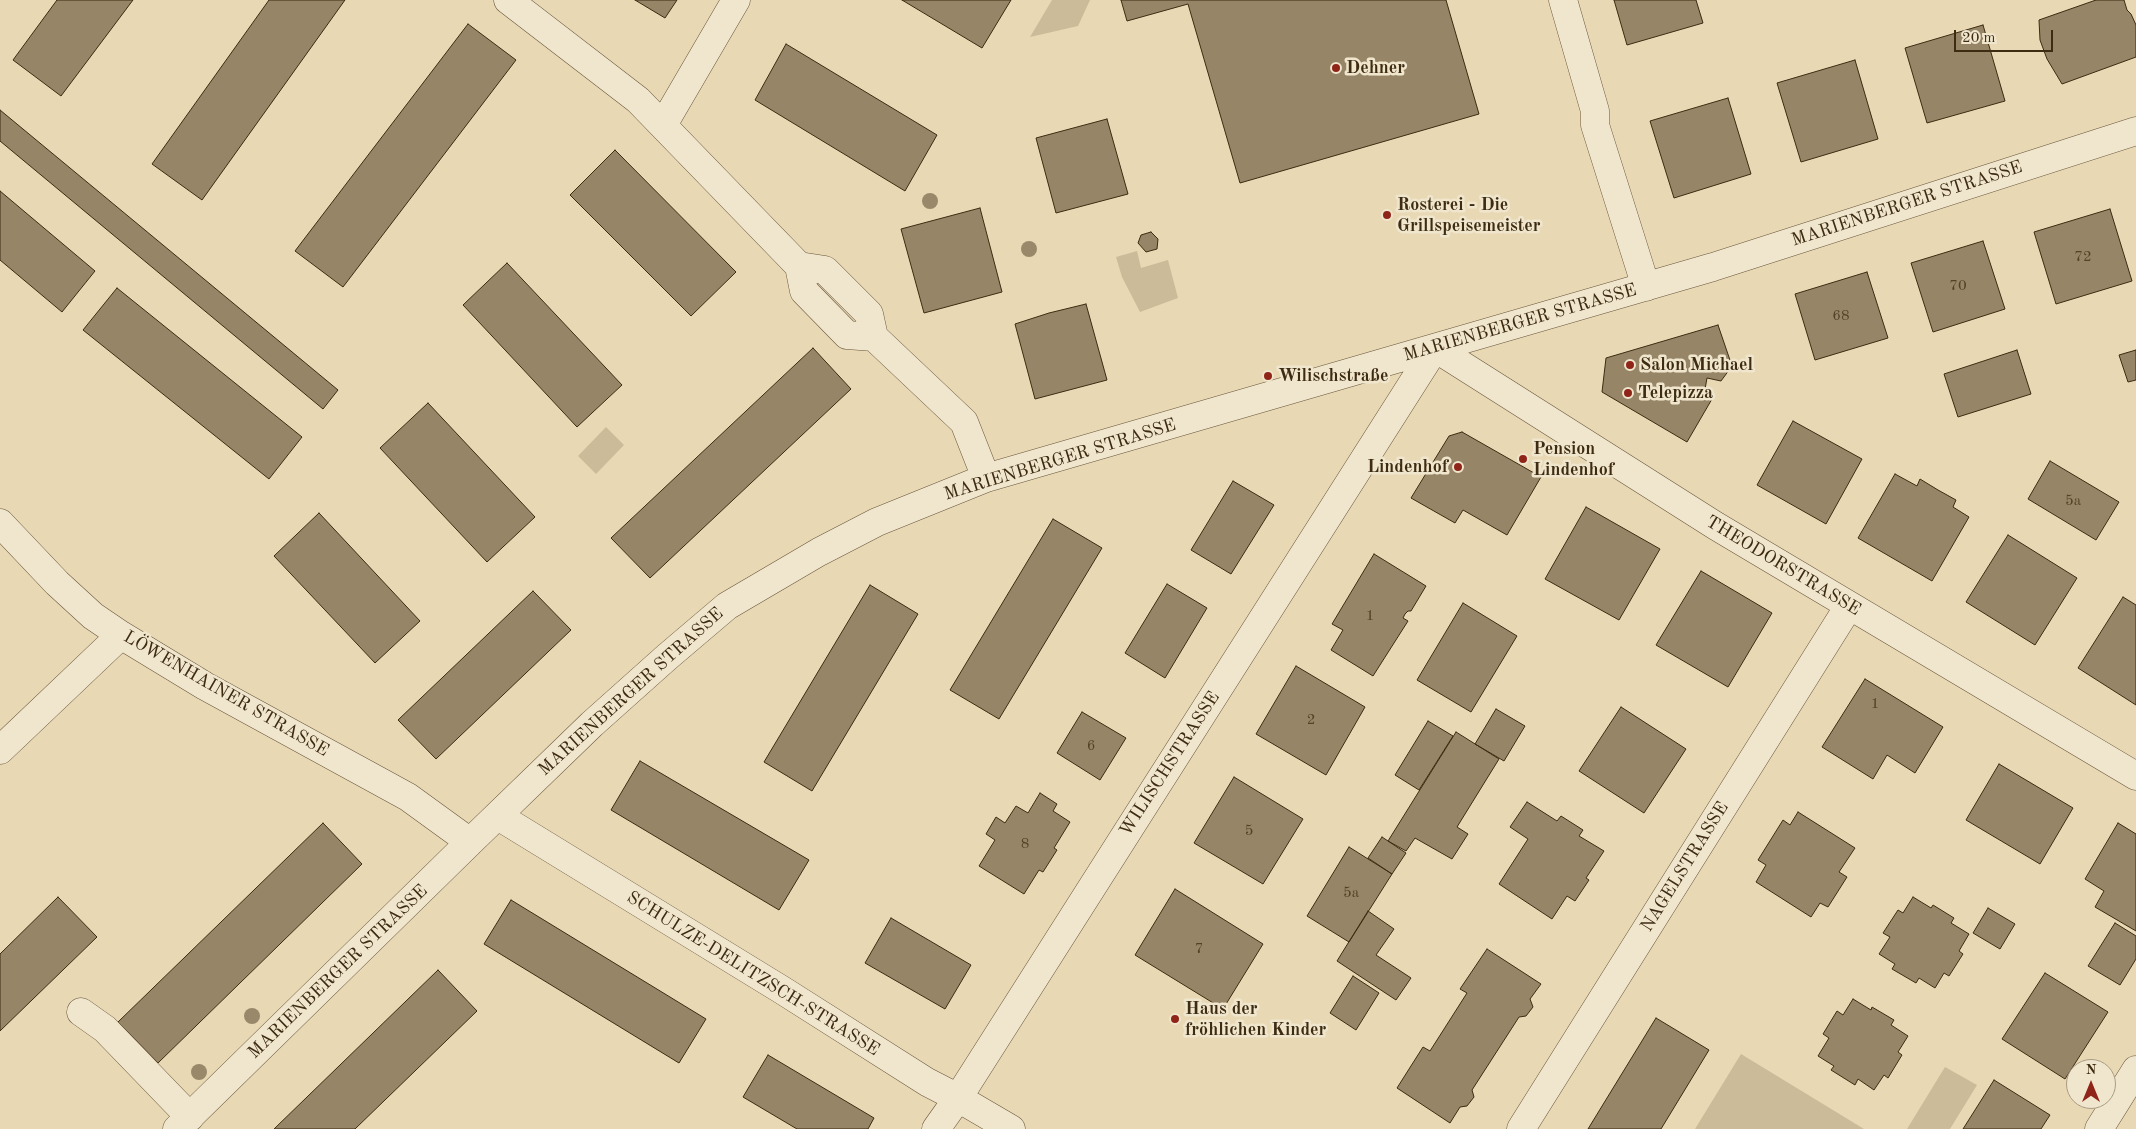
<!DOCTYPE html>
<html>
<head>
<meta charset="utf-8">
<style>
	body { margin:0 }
	#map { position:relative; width:2136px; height:1129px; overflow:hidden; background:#e8d8b4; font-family:"Old Standard TT",serif }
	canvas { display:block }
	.north { position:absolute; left:2066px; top:1059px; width:50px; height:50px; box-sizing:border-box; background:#f0e6ce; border:1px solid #a89b83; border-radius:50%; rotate:0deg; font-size:14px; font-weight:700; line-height:20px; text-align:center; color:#3d2b12 }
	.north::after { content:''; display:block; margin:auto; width:18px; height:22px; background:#8f2418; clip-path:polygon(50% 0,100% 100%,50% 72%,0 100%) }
	.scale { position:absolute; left:1954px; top:30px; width:99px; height:22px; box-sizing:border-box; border:2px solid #3d2b12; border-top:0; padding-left:6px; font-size:15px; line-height:18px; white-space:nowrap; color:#3d2b12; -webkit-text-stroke:4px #f0e6ce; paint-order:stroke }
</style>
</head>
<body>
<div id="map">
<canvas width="2136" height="1129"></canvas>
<div class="north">N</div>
<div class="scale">20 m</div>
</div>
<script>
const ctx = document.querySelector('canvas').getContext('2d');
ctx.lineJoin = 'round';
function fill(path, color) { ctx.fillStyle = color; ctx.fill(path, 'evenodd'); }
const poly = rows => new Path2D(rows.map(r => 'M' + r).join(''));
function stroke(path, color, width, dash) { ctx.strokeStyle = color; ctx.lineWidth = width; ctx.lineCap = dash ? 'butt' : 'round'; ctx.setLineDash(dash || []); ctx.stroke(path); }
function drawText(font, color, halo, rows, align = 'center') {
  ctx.font = font + ' "Old Standard TT",serif'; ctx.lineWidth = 5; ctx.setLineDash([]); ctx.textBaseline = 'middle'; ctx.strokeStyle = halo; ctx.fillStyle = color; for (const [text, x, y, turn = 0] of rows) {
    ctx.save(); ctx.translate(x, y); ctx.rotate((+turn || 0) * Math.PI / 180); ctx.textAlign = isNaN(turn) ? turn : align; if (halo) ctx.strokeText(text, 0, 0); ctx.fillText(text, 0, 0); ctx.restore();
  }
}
fill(poly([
	[1052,0,1090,0,1078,26,1030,37],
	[1137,251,1141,268,1168,260,1178,298,1140,312,1122,277,1116,257],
	[606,427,624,445,596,474,578,456],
	[1741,1054,1864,1129,1695,1129],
	[1945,1067,1977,1085,1950,1129,1907,1129]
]), '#cbbb98');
const building = poly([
	[57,0,133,0,61,96,13,60,57,0],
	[269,0,345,0,202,200,152,164,269,0],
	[635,0,677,0,665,18,635,0],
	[902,0,1011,0,982,48,902,0],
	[1121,0,1446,0,1479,114,1240,183,1188,4,1127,21,1121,0],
	[1614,0,1696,0,1703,23,1627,45,1614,0],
	[2096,0,2124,0,2127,10,2131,14,2136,25,2136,57,2062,84,2047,59,2040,40,2039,20,2096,0],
	[468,24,516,60,343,287,295,251,468,24],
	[1983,25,2005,101,1927,123,1905,48,1983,25],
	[786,44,937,135,905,191,755,100,786,44],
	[1855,60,1878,139,1801,162,1777,83,1855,60],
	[1728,98,1751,174,1674,198,1650,121,1728,98],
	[0,110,338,390,323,409,0,141,0,110],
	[1107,119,1128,194,1056,213,1036,138,1107,119],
	[615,150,736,272,691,316,570,195,615,150],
	[0,191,95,271,62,312,0,260,0,191],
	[980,208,1002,292,924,313,901,229,980,208],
	[2110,209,2132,281,2056,304,2034,232,2110,209],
	[1151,232,1158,239,1157,249,1146,252,1138,243,1141,235,1151,232],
	[1983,241,2005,309,1933,332,1911,263,1983,241],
	[507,263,622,385,577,427,463,305,507,263],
	[1867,272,1888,338,1815,360,1795,294,1867,272],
	[117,288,302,437,269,479,83,330,117,288],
	[1086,304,1107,380,1035,399,1015,324,1049,313,1086,304],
	[1718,325,1732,366,1721,381,1707,378,1704,395,1712,399,1687,442,1602,392,1606,358,1718,325],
	[813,348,851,389,650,578,611,538,813,348],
	[2017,350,2031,394,1958,417,1944,374,2017,350],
	[2136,350,2136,380,2128,382,2119,355,2136,350],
	[428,403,535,517,487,562,380,448,428,403],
	[1793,421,1862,459,1826,524,1757,485,1793,421],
	[1462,432,1541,477,1507,535,1463,510,1455,523,1411,498,1449,436,1462,432],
	[2050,461,2119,502,2096,540,2028,499,2050,461],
	[1895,474,1917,486,1920,479,1938,490,1956,500,1953,507,1969,517,1932,581,1858,538,1895,474],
	[1233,481,1274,505,1231,574,1191,550,1233,481],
	[1586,507,1660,549,1619,620,1545,579,1586,507],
	[319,513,420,621,375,663,274,556,319,513],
	[1053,519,1102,548,999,719,950,690,1053,519],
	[2008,535,2077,578,2035,645,1966,602,2008,535],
	[1374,554,1426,586,1411,611,1408,611,1405,614,1403,618,1408,621,1373,676,1331,650,1343,630,1332,624,1374,554],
	[1701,571,1772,613,1728,687,1656,645,1701,571],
	[1167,584,1207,608,1165,678,1125,653,1167,584],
	[870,585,918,614,812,791,764,762,870,585],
	[533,591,571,630,436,759,398,720,533,591],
	[2123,597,2136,605,2136,705,2078,668,2123,597],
	[1463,603,1517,636,1471,712,1417,680,1463,603],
	[1296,666,1365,707,1326,775,1256,734,1296,666],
	[1865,679,1943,727,1915,773,1887,755,1873,779,1822,747,1865,679],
	[1621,707,1686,749,1644,813,1579,771,1621,707],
	[1496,709,1525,726,1504,761,1475,744,1496,709],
	[1082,712,1126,738,1100,780,1057,753,1082,712],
	[1428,721,1453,736,1419,790,1395,775,1428,721],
	[1456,732,1499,759,1457,827,1468,834,1452,859,1415,838,1406,851,1388,841,1456,732],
	[640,761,809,860,779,910,611,810,640,761],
	[1999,764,2073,808,2040,864,1966,820,1999,764],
	[1234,777,1303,819,1263,884,1194,843,1234,777],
	[1040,793,1057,804,1053,811,1070,822,1054,848,1057,850,1043,872,1039,870,1024,894,979,866,995,840,986,834,996,817,1005,823,1016,806,1028,813,1040,793],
	[1527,802,1557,821,1561,816,1583,830,1579,836,1604,851,1586,878,1589,880,1575,901,1567,896,1552,919,1499,884,1528,839,1510,827,1527,802],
	[1798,812,1855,848,1839,872,1847,877,1828,907,1820,903,1811,917,1756,882,1766,865,1758,860,1783,820,1790,825,1798,812],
	[323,823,362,864,158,1063,118,1022,323,823],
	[2118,823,2136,834,2136,931,2095,907,2104,891,2085,879,2118,823],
	[1382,837,1406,853,1392,874,1368,858,1382,837],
	[1349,847,1392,874,1349,942,1307,916,1349,847],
	[1175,889,1263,944,1223,1009,1135,955,1175,889],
	[58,897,97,937,0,1031,0,954,58,897],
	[1913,897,1931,908,1933,905,1954,918,1951,923,1969,934,1959,951,1963,954,1949,976,1944,973,1935,988,1919,978,1916,983,1892,969,1895,964,1879,954,1890,937,1883,933,1898,910,1903,913,1913,897],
	[511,900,706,1019,679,1063,484,944,511,900],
	[1988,908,2015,924,2000,949,1973,933,1988,908],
	[1368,911,1394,929,1376,955,1411,978,1396,1000,1337,961,1368,911],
	[891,918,971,965,945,1009,865,963,891,918],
	[2115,923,2136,936,2136,959,2120,985,2088,966,2115,923],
	[1487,949,1541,984,1530,999,1533,1007,1526,1016,1519,1017,1472,1090,1474,1097,1467,1106,1460,1107,1450,1123,1397,1088,1423,1047,1430,1051,1467,993,1460,989,1487,949],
	[438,970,477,1011,355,1129,274,1129,438,970],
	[2045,973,2108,1012,2065,1079,2002,1039,2045,973],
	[1353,976,1379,993,1356,1030,1330,1013,1353,976],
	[1853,999,1871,1010,1872,1007,1894,1020,1891,1025,1908,1036,1898,1052,1902,1055,1888,1078,1884,1075,1874,1090,1858,1079,1855,1085,1831,1070,1834,1066,1818,1056,1829,1038,1823,1034,1837,1011,1843,1015,1853,999],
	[1656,1018,1709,1050,1661,1129,1588,1129,1656,1018],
	[768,1055,874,1118,868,1129,797,1129,743,1097,768,1055],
	[1994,1080,2050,1115,2041,1129,1963,1129,1994,1080]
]);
fill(building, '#968566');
stroke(building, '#3d2b12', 1);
const minor = poly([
	[508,0,638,100,799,266,825,270,869,314,874,337],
	[1563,0,1595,111,1595,125,1646,287],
	[663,125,736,0],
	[799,266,804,291,847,335,874,337,964,422,986,478],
	[0,523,57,583,93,616,121,635,205,686,408,797,470,842],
	[0,750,121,635],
	[498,816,782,990,927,1082,958,1098,1011,1129],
	[81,1012,105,1029,190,1117],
	[177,1129,470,842,592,724,667,657,727,606,819,552,877,522,986,478,1713,267,2136,131],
	[936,1129,958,1098,1435,348,1716,526,2136,776],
	[1521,1129,1849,606],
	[2099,1129,2136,1070]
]);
stroke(minor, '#68563a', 29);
stroke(minor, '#f0e6ce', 28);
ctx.fillStyle = '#99896a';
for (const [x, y] of [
	[930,201],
	[1029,249],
	[252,1016],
	[199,1072]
]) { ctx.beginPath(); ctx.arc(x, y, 8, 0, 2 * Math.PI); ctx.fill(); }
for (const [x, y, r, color] of [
	[1336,68,5,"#8f2418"],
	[1387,215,5,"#8f2418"],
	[1630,365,5,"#8f2418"],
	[1268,376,5,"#8f2418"],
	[1628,393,5,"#8f2418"],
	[1523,459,5,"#8f2418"],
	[1458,467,5,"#8f2418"],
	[1175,1019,5,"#8f2418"]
]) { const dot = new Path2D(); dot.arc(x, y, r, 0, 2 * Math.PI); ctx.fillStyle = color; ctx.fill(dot); stroke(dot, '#f0e6ce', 2); }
drawText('15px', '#534227', null, [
	["72",2083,257],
	["70",1958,286],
	["68",1841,316],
	["5a",2073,501],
	["1",1370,616],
	["1",1875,704],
	["2",1311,720],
	["6",1091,746],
	["5",1249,831],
	["8",1025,844],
	["5a",1351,893],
	["7",1199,949]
]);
drawText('bold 18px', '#3d2b12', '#f0e6ce', [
	["Dehner",1346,68],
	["Rosterei - Die",1397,205],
	["Grillspeisemeister",1397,226],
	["Salon Michael",1640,365],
	["Wilischstraße",1278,376],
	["Telepizza",1638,393],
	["Pension",1533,449],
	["Lindenhof",1533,470],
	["Lindenhof",1448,467,"right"],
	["Haus der",1185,1009],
	["fröhlichen Kinder",1185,1030]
], 'left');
drawText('18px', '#3d2b12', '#f0e6ce', [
	["MARIENBERGER STRASSE",1907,204,-18],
	["MARIENBERGER STRASSE",1520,323,-16],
	["MARIENBERGER STRASSE",1060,460,-17],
	["THEODORSTRASSE",1783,566,31],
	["MARIENBERGER STRASSE",631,692,-42],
	["LÖWENHAINER STRASSE",226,694,30],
	["WILISCHSTRASSE",1170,764,-57],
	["NAGELSTRASSE",1685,867,-58],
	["MARIENBERGER STRASSE",338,972,-44],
	["SCHULZE-DELITZSCH-STRASSE",753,974,32]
]);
</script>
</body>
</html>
